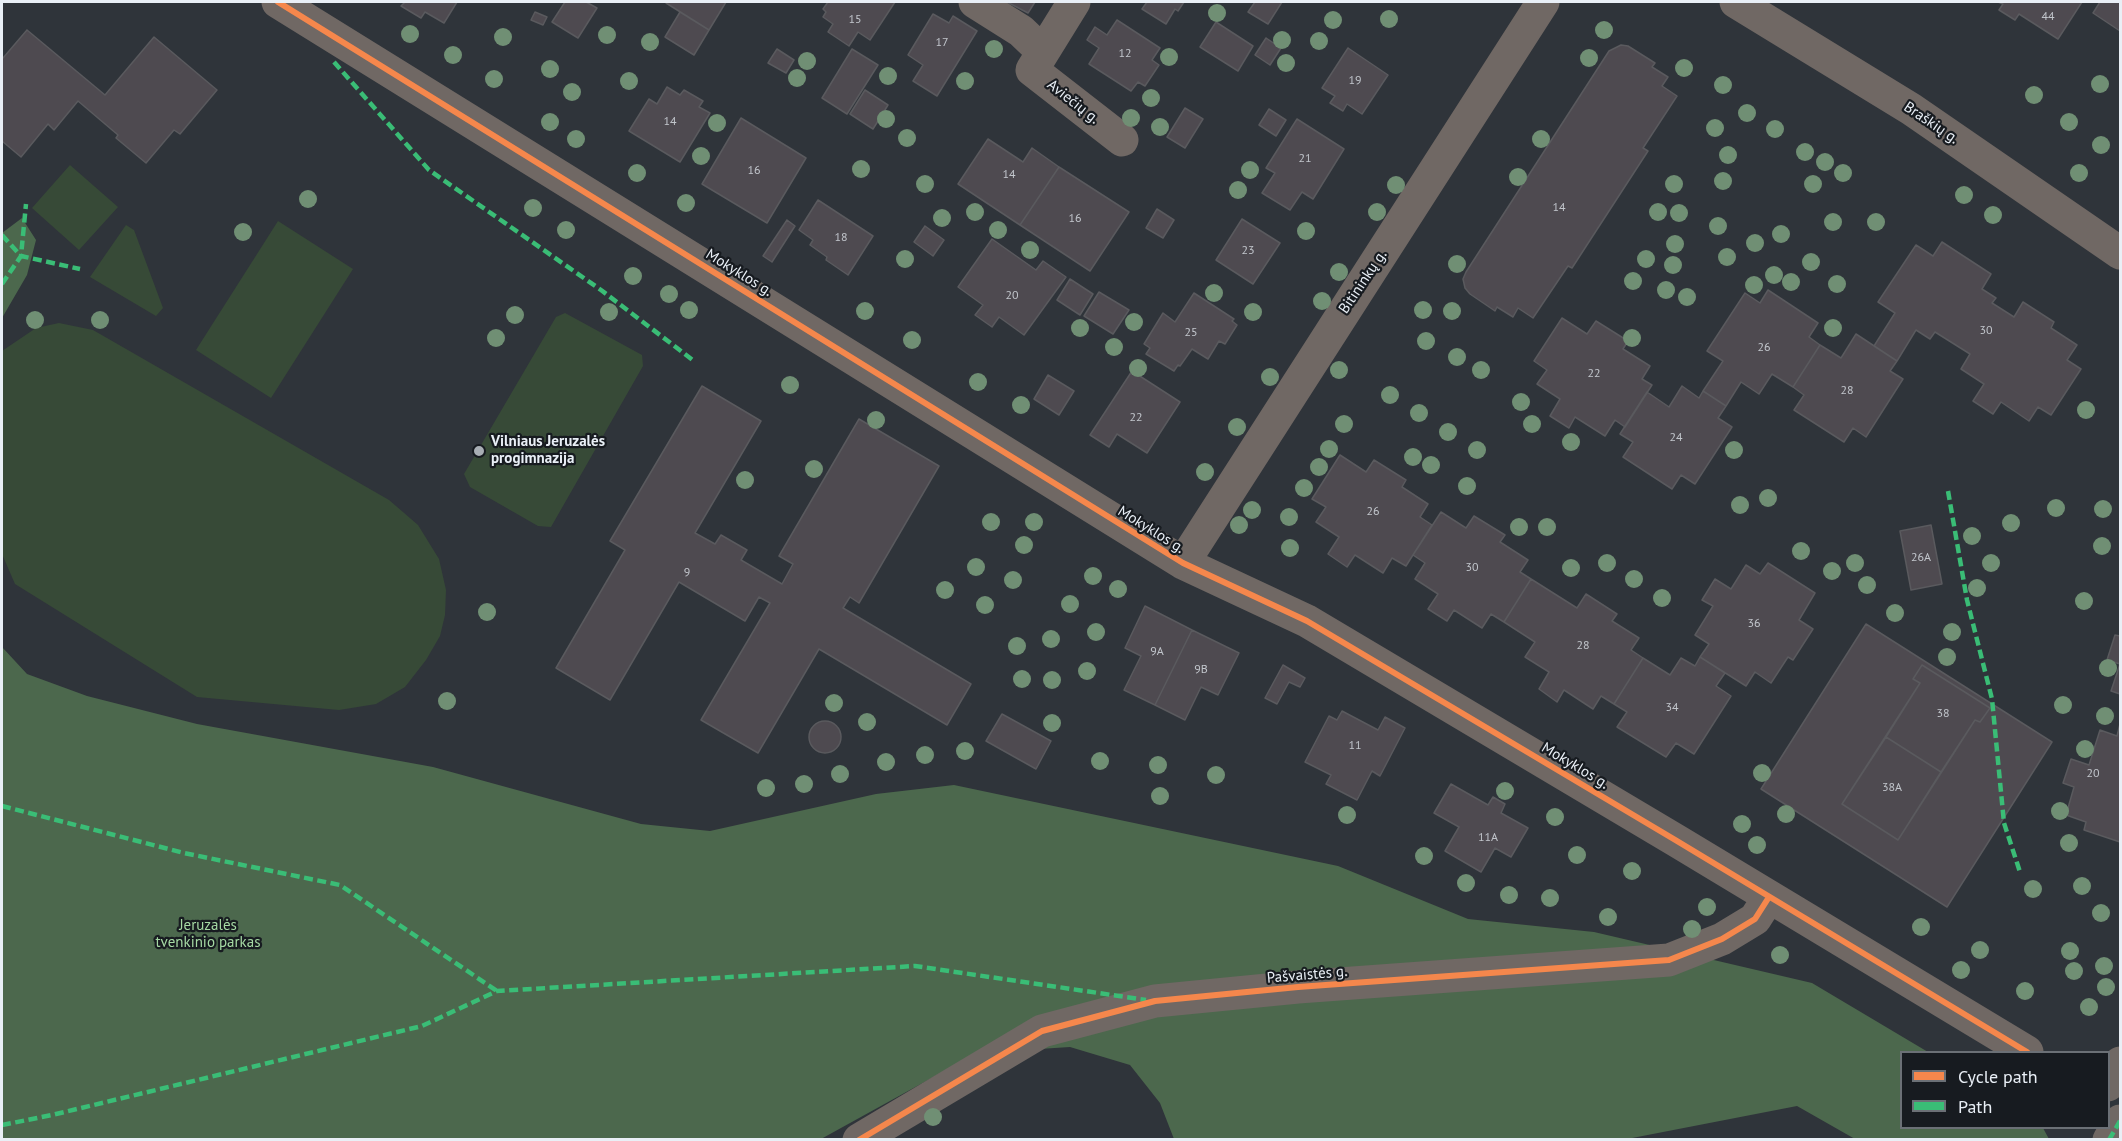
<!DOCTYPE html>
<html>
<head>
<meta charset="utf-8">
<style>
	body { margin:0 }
	#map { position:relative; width:2122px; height:1141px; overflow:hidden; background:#2f343a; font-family:"PT Sans",sans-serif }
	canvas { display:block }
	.frame { position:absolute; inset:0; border:3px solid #e9eff6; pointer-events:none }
	.legend { position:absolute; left:1900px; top:1051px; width:210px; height:78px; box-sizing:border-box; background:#171b20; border:2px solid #6b7076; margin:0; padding:8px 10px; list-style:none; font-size:18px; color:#e9eff6 }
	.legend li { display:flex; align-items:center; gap:12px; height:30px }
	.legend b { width:30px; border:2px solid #6b7076 }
</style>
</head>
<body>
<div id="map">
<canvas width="2122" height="1141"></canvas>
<div class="frame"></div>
<ul class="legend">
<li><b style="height:8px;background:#f5874c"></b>Cycle path</li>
<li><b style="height:8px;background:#3abd76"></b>Path</li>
</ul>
</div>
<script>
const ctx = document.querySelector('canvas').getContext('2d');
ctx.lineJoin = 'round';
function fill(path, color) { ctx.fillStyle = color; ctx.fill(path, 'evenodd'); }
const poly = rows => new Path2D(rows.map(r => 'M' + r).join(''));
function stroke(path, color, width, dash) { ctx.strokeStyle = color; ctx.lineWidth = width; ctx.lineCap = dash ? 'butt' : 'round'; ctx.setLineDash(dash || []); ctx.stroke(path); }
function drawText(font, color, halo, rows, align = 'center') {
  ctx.font = font + ' "PT Sans",sans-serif'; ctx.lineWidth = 4.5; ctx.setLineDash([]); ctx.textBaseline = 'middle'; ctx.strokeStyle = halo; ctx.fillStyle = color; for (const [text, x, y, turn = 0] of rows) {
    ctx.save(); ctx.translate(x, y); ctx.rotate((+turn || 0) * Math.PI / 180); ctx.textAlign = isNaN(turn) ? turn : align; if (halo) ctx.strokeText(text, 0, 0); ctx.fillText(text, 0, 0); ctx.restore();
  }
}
fill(poly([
	[70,165,118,207,79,250,32,208],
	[278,221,353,269,271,398,196,350],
	[126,225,134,230,163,308,156,316,90,277],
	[565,313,642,355,643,366,551,527,538,526,470,487,464,474,556,317],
	[59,323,93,330,389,500,418,525,439,559,446,590,445,615,440,636,426,660,405,687,376,704,339,710,197,697,15,584,2,554,2,351,36,328]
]), '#374a37');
fill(poly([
	[22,218,36,240,27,275,2,318,2,233],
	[2,647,27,674,87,696,197,724,433,767,641,824,710,831,876,794,954,785,1338,866,1468,919,1594,932,1812,983,1928,1052,1902,1052,1902,1128,2043,1128,2049,1139,1855,1139,1797,1106,1627,1139,1174,1139,1160,1103,1130,1065,1070,1047,977,1053,821,1139,2,1139]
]), '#4c684d');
const building = poly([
	[405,2,457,2,444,23,425,12,421,18,401,6,405,2],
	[565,2,586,2,597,8,578,38,552,22,565,2],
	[667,2,726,2,709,30,666,3,667,2],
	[828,2,895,2,870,40,858,32,849,46,828,32,833,24,823,17,826,12,823,9,828,2],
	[1007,2,1035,2,1028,13,1007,2],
	[1147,2,1184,2,1178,11,1175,9,1166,24,1142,9,1147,2],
	[1255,2,1282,2,1268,24,1248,12,1255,2],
	[1998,2,2082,2,2058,39,2019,14,2015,20,1999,10,2003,4,1998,2],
	[2100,2,2120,2,2120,31,2093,13,2100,2],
	[535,12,547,17,543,25,531,20,535,12],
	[680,12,709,30,694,55,665,37,680,12],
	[933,14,949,23,953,16,977,31,937,96,913,81,923,65,908,55,933,14],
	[1117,20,1160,48,1152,60,1159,65,1145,86,1138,82,1131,91,1089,64,1099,48,1087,40,1095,27,1107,35,1117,20],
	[1216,22,1253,46,1238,71,1200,47,1216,22],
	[27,30,105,95,154,37,217,90,180,134,174,130,146,163,116,138,118,135,78,101,54,130,48,124,21,157,2,141,2,57,3,58,27,30],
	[1266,38,1281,48,1270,65,1255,55,1266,38],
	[1621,45,1628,46,1655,63,1652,67,1668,77,1662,86,1677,96,1643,148,1648,151,1572,268,1568,266,1533,318,1518,308,1513,317,1497,307,1495,311,1470,294,1465,288,1463,279,1466,272,1609,51,1621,45],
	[1348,48,1388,75,1362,114,1347,104,1343,111,1330,103,1335,96,1322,88,1348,48],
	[777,49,794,60,786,73,768,63,777,49],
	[852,49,878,65,847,114,822,98,852,49],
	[667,87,680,95,684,90,703,101,699,107,710,113,680,162,629,131,649,99,657,104,667,87],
	[865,90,888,105,873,129,850,114,865,90],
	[1185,108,1203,119,1185,148,1167,137,1185,108],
	[1269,109,1286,120,1276,136,1259,125,1269,109],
	[741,118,806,158,767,223,702,184,741,118],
	[1297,119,1344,149,1313,199,1302,192,1290,210,1262,193,1275,173,1266,168,1297,119],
	[988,139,1023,162,1032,148,1059,167,1020,225,958,184,988,139],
	[1059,167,1129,212,1090,271,1020,225,1059,167],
	[818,200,873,236,848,275,826,260,827,257,810,245,813,240,799,230,818,200],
	[1157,209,1174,220,1163,238,1146,228,1157,209],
	[1242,219,1280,243,1253,284,1216,260,1242,219],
	[787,220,795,226,772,262,763,256,787,220],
	[925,226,944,240,933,256,914,242,925,226],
	[992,239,1036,270,1043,261,1066,277,1024,335,999,317,992,327,975,315,983,305,958,287,992,239],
	[1942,242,1991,274,1982,289,1996,298,1992,303,2014,317,2023,302,2054,322,2051,328,2077,345,2067,360,2081,369,2051,415,2038,407,2029,421,2001,402,1993,414,1973,401,1984,384,1961,369,1970,354,1935,332,1930,339,1916,330,1897,361,1874,346,1895,313,1878,302,1916,245,1933,256,1942,242],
	[1070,279,1093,294,1080,315,1057,300,1070,279],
	[1768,290,1818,323,1809,337,1820,345,1793,387,1772,374,1759,394,1741,382,1726,406,1703,391,1723,361,1707,351,1745,293,1760,303,1768,290],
	[1099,292,1129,310,1113,334,1084,316,1099,292],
	[1194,293,1234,319,1232,321,1237,325,1225,344,1219,341,1208,359,1192,349,1180,366,1178,365,1174,371,1146,354,1150,348,1144,344,1163,313,1175,322,1194,293],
	[1562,318,1587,334,1596,321,1628,341,1623,349,1650,366,1642,379,1652,385,1625,427,1615,420,1605,436,1575,417,1569,428,1550,416,1560,399,1537,384,1547,370,1534,361,1562,318],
	[1856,334,1897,361,1890,371,1903,379,1866,437,1853,428,1844,442,1794,410,1804,395,1793,387,1820,345,1841,358,1856,334],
	[1132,371,1180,402,1147,453,1117,434,1109,447,1090,435,1132,371],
	[1048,375,1074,391,1059,415,1034,399,1048,375],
	[702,386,761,421,695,533,715,544,721,535,747,550,741,560,782,584,793,564,779,556,859,419,939,466,859,603,850,597,843,608,971,684,947,725,819,649,758,753,701,720,770,603,759,597,745,621,679,582,610,700,556,668,625,550,610,541,702,386],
	[1682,386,1699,398,1703,391,1726,406,1718,418,1732,427,1695,484,1681,475,1672,489,1623,457,1633,442,1620,434,1647,392,1669,407,1682,386],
	[1340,455,1366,472,1374,460,1406,480,1402,487,1428,504,1420,517,1432,525,1406,566,1392,558,1383,573,1355,555,1347,567,1328,554,1339,537,1316,522,1326,507,1312,499,1340,455],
	[1441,512,1466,528,1474,516,1505,535,1500,542,1528,560,1520,572,1531,579,1504,622,1491,614,1482,628,1454,610,1447,621,1428,609,1438,594,1415,579,1425,563,1413,555,1441,512],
	[1931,525,1942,584,1911,590,1900,531,1931,525],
	[1768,563,1815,593,1799,620,1813,629,1793,660,1788,657,1771,683,1755,672,1746,686,1700,657,1709,644,1695,635,1713,606,1702,600,1715,579,1731,589,1746,565,1760,574,1768,563],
	[1531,579,1577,608,1586,594,1617,614,1612,621,1639,638,1631,650,1643,658,1614,704,1601,696,1593,709,1564,690,1557,702,1539,689,1549,672,1525,657,1535,642,1504,622,1531,579],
	[1145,606,1192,630,1155,705,1124,690,1141,656,1125,648,1145,606],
	[1866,624,2052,742,1947,907,1761,789,1866,624],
	[1922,665,1990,708,1980,722,1975,720,1898,840,1842,804,1920,683,1913,679,1922,665],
	[1192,630,1239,653,1218,695,1201,687,1185,720,1155,705,1192,630],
	[2115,635,2120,636,2120,694,2111,691,2120,664,2107,660,2115,635],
	[1700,657,1725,673,1716,686,1731,696,1694,754,1676,743,1666,757,1617,727,1627,712,1614,704,1643,658,1670,675,1681,658,1695,666,1700,657],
	[1283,665,1305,678,1300,687,1289,682,1277,704,1265,698,1283,665],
	[1922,665,1990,708,1980,722,1975,720,1941,772,1886,737,1920,683,1913,679,1922,665],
	[1342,711,1378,730,1385,717,1405,728,1380,776,1372,771,1357,800,1326,784,1331,775,1305,762,1329,716,1337,720,1342,711],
	[1002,714,1051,741,1036,769,986,741,1002,714],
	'809 737a16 16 0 1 1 32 0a16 16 0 1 1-32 0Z',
	[2120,724,2120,842,2084,830,2086,822,2066,815,2074,787,2063,783,2071,759,2089,765,2100,730,2117,736,2120,724],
	[1886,737,1941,772,1898,840,1842,804,1886,737],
	[1451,784,1488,805,1493,797,1505,804,1501,813,1528,828,1511,857,1495,848,1481,872,1445,851,1459,827,1434,813,1451,784]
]);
fill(building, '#4e4a50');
stroke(building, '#5a5a5e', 1.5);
stroke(poly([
	[278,2,1183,563,1307,621,1677,841,2027,1052],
	[975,2,1021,31,1043,52],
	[1074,2,1032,70,1122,140],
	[1736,2,1911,109,2120,253],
	[1183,563,1543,2],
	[2108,1085,2120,1063],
	[859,1140,1042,1031,1155,1001,1298,987,1669,960,1722,939,1755,919,1769,897],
	[2109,1140,2120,1121]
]), '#706864', 33);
stroke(poly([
	[334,62,429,170,601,290,694,361],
	[2,235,21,256,80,269],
	[2,284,21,256,26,204],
	[1948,491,1967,600,1992,699,2004,823,2020,872],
	[2,806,184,853,340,885,497,991],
	[2,1125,52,1115,422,1026,497,991,915,966,1146,1000],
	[2109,1140,2120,1121]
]), '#3abd76', 4.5, [9, 4.5]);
stroke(poly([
	[278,2,1183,563,1307,621,1677,841,2027,1052],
	[859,1140,1042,1031,1155,1001,1298,987,1669,960,1722,939,1755,919,1769,897]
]), '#f5874c', 6);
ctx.fillStyle = '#708f74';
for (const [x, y] of [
	[1217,13],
	[1389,19],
	[1333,20],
	[1604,30],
	[410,34],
	[607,35],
	[503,37],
	[1282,40],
	[1319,41],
	[650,42],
	[994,49],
	[453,55],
	[1169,57],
	[1589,58],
	[807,61],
	[1286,63],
	[1684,68],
	[550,69],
	[888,76],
	[797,78],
	[494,79],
	[629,81],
	[965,81],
	[2100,84],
	[1723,85],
	[572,92],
	[2034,95],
	[1151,98],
	[1747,113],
	[1131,118],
	[886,119],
	[550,122],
	[2069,122],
	[717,123],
	[1160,127],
	[1715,128],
	[1775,129],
	[907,138],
	[576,139],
	[1541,139],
	[2101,145],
	[1805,152],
	[1728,155],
	[701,156],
	[1825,162],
	[861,169],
	[1250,170],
	[637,173],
	[1843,173],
	[2079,173],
	[1518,177],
	[1723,181],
	[925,184],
	[1674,184],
	[1813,184],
	[1396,185],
	[1238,190],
	[1964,195],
	[308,199],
	[686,203],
	[533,208],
	[975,212],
	[1377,212],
	[1658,212],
	[1679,213],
	[1993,215],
	[942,218],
	[1833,222],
	[1876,222],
	[1718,226],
	[566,230],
	[998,230],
	[1306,231],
	[243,232],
	[1781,234],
	[1755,243],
	[1675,244],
	[1030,250],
	[1727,257],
	[905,259],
	[1646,259],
	[1811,262],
	[1457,264],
	[1673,265],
	[1339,272],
	[1774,275],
	[633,276],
	[1633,281],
	[1791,282],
	[1837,284],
	[1754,285],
	[1666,290],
	[1214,293],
	[669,294],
	[1687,297],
	[1322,301],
	[689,310],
	[1423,310],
	[865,311],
	[1452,311],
	[609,312],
	[1253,312],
	[515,315],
	[35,320],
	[100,320],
	[1134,322],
	[1080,328],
	[1833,328],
	[496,338],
	[1632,338],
	[912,340],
	[1426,341],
	[1114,347],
	[1457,357],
	[1138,368],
	[1339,370],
	[1481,370],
	[1270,377],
	[978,382],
	[790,385],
	[1390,395],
	[1521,402],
	[1021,405],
	[2086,410],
	[1419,413],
	[876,420],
	[1344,424],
	[1532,424],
	[1237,427],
	[1448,432],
	[1571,442],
	[1329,449],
	[1477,450],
	[1734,450],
	[1413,457],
	[1431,465],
	[1319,467],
	[814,469],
	[1205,472],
	[745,480],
	[1467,486],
	[1304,488],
	[1768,498],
	[1740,505],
	[2056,508],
	[2103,509],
	[1252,510],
	[1289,517],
	[991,522],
	[1034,522],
	[2011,523],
	[1239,525],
	[1519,527],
	[1547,527],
	[1972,536],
	[1024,545],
	[2102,546],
	[1290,548],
	[1801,551],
	[1607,563],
	[1855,563],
	[1991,563],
	[976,567],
	[1571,568],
	[1832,571],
	[1093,576],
	[1634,579],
	[1013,580],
	[1867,585],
	[1977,588],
	[1118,589],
	[945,590],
	[1662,598],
	[2084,601],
	[1070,604],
	[985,605],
	[487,612],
	[1895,613],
	[1096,632],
	[1952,632],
	[1051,639],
	[1017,646],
	[1947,657],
	[2108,668],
	[1087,671],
	[1022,679],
	[1052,680],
	[447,701],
	[834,703],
	[2063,705],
	[2105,716],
	[867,722],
	[1052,723],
	[2085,749],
	[965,751],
	[925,755],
	[1100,761],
	[886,762],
	[1158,765],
	[1762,773],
	[840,774],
	[1216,775],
	[804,784],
	[766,788],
	[1505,791],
	[1160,796],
	[2060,811],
	[1786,814],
	[1347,815],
	[1555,817],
	[1742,824],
	[2069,843],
	[1757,845],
	[1577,855],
	[1424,856],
	[1632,871],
	[1466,883],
	[2082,886],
	[2033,889],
	[1509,895],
	[1550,898],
	[1707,907],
	[2101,913],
	[1608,917],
	[1921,927],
	[1692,929],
	[1980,950],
	[2070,951],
	[1780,955],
	[2104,966],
	[1961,970],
	[2074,971],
	[2106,987],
	[2025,991],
	[2089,1007],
	[933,1117]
]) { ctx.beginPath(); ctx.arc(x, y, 9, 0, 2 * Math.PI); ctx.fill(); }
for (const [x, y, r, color] of [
	[479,451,6,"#a8aeb4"]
]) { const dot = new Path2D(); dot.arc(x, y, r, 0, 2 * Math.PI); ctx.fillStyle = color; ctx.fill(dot); stroke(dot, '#171b20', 2); }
drawText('12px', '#c2c6cc', null, [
	["44",2048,17],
	["15",855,20],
	["17",942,43],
	["12",1125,54],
	["19",1355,81],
	["14",670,122],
	["21",1305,159],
	["16",754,171],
	["14",1009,175],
	["14",1559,208],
	["16",1075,219],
	["18",841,238],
	["23",1248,251],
	["20",1012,296],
	["30",1986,331],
	["25",1191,333],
	["26",1764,348],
	["22",1594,374],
	["28",1847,391],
	["22",1136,418],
	["24",1676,438],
	["26",1373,512],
	["26A",1921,558],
	["30",1472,568],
	["9",687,573],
	["36",1754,624],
	["28",1583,646],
	["9A",1157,652],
	["9B",1201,670],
	["34",1672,708],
	["38",1943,714],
	["11",1355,746],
	["20",2093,774],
	["38A",1892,788],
	["11A",1488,838]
]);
drawText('15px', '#e9eff6', '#171b20', [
	["Aviečių g.",1073,102,38],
	["Braškių g.",1931,123,34],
	["Mokyklos g.",739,273,32],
	["Bitininkų g.",1363,282,-56],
	["Mokyklos g.",1151,530,32],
	["Mokyklos g.",1575,766,31],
	["Pašvaistės g.",1307,975,-5]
]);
drawText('bold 15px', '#e9eff6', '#171b20', [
	["Vilniaus Jeruzalės",491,442],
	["progimnazija",491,459]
], 'left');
drawText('15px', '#a6daa4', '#171b20', [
	["Jeruzalės",208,926],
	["tvenkinio parkas",208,943]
]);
</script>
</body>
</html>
